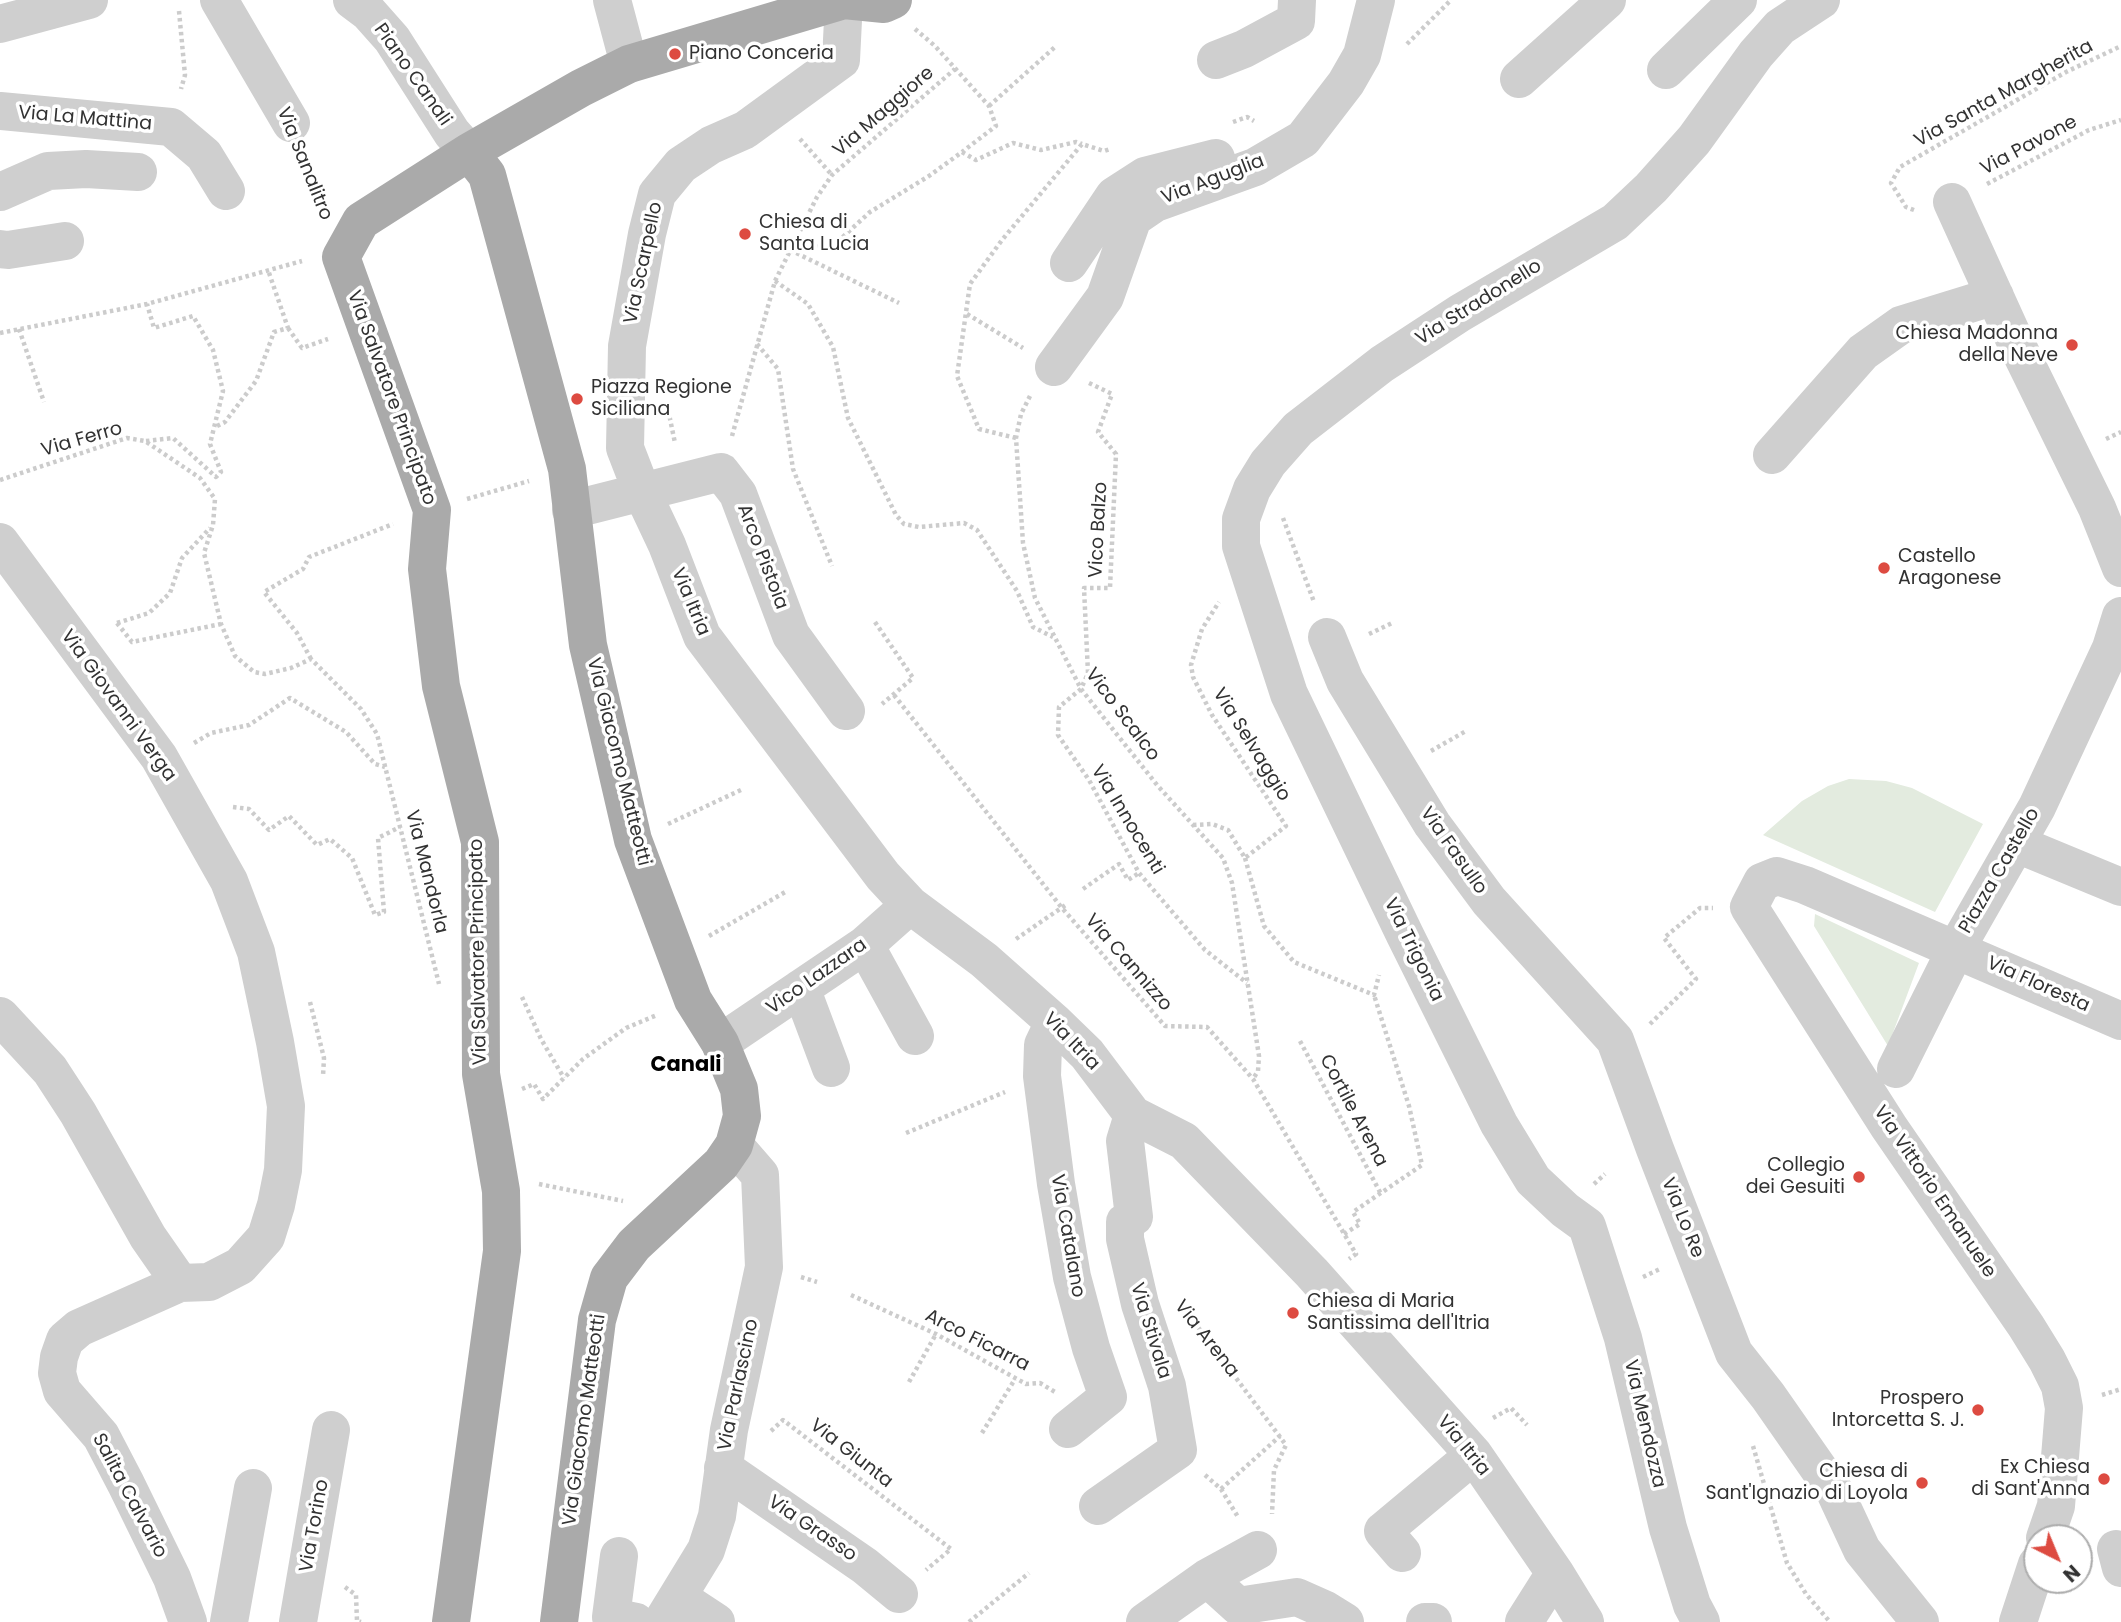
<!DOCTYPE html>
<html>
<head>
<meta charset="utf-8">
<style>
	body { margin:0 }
	#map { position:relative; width:2121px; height:1622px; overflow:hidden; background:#fff; font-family:Poppins,sans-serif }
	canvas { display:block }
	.north { position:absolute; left:2023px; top:1524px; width:70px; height:70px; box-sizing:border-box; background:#fff; border:2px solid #adadad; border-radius:50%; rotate:137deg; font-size:19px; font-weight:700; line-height:28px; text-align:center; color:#323232 }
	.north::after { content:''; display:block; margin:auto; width:24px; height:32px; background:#dd4b41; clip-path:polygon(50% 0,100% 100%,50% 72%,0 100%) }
</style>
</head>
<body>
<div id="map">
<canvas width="2121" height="1622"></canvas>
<div class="north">N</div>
</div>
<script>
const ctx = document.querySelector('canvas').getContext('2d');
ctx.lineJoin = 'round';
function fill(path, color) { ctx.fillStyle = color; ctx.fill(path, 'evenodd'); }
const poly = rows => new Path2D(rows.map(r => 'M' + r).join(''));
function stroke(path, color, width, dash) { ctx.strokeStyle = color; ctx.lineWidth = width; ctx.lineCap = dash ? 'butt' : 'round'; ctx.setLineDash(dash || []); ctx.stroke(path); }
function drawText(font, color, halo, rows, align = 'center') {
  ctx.font = font + ' Poppins,sans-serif'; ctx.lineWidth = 7; ctx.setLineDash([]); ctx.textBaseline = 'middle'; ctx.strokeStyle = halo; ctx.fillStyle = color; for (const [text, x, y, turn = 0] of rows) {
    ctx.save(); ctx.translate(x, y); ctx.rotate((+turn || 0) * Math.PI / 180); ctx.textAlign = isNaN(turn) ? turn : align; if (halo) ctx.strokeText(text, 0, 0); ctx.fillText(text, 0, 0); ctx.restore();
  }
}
fill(poly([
	[1849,779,1886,781,1912,788,1983,824,1935,912,1763,835,1802,801,1828,786],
	[1815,914,1919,963,1888,1046,1814,926]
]), '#e3ebdf');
stroke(poly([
	[179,11,185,75,181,89],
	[915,29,935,46,989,106,996,126,962,152],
	[1407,44,1451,0],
	[989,106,1055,47],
	[1233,122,1247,117,1254,121],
	[800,139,832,175],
	[304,160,322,207],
	[1987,184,2089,130,2121,120],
	[1914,210,1906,207,1891,183,1900,167,2066,72,2121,46],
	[790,250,834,245,870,212,929,176,962,152,976,160,1013,143,1041,150,1076,142,1082,144],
	[790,250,899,303],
	[775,281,808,304,833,347,848,418,896,515,904,524,919,527,964,523,977,530,1017,591,1033,627,1053,637],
	[967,314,1023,348],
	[288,328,302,348,328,339],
	[19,329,44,402],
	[0,333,147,304,302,261],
	[757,344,778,369,793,469,832,566],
	[1089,383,1112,394,1098,432,1116,454,1110,588,1084,588,1088,673,1081,689,1059,707,1058,735,1089,780,1139,873,1205,950,1247,983],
	[1030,396,1021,414,1016,438,1023,543,1035,598,1081,689,1157,785,1223,858,1232,883,1259,1056,1258,1071,1253,1079],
	[665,413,669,414,675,443],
	[217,426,225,422,256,381,274,332,288,328,268,270],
	[732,436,775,281,817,197,832,175,955,69],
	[1016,438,979,429,957,376,970,284,1002,240,1082,144,1104,151,1110,149],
	[2106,439,2121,432],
	[146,441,173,438,216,477,221,472,210,444,223,391,213,350,193,316,154,328,147,304],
	[0,480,127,438,145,441,200,478,215,499,213,525,204,553,221,624,235,656,254,672,265,674,291,668,311,659,361,709,377,734,439,984],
	[467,499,529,481],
	[1283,518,1314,602],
	[875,622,913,678,882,704],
	[117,623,149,613,170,593,182,558,210,528],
	[117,623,132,642,221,624],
	[1369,634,1392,623],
	[311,659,297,633,264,592,303,569,309,557,393,524],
	[894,695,1062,908,1165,1026,1207,1027,1253,1079,1356,1254,1349,1259],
	[194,743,211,733,249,725,290,698,346,732,375,764,385,767],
	[1431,751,1466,731],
	[233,807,249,809,269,830,289,816,317,845,330,839,352,858,375,915,384,912,378,838,400,827],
	[668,824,743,789],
	[1193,825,1212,824,1228,830,1245,858,1286,826,1212,715,1193,677,1191,665,1202,629,1219,602],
	[1245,858,1264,926,1294,962,1374,995,1379,975],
	[1083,889,1119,864,1128,880,1139,873],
	[709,936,787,891],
	[1016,939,1067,904],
	[522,997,541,1039,564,1078],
	[310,1002,324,1058,323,1076],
	[1650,1024,1696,979,1664,938,1700,908,1713,908],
	[1300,1041,1381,1194],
	[522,1089,534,1084,543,1099,583,1059,626,1028,657,1015],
	[906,1133,1005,1092],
	[539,1184,623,1201],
	[1594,1184,1605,1174],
	[1344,1234,1360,1224,1353,1212,1422,1165,1409,1106,1374,995],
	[801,1277,817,1282],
	[1643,1277,1660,1269],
	[851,1295,936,1334,1026,1384,1040,1383,1055,1392],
	[1186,1311,1286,1445,1274,1470,1272,1514],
	[909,1382,936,1334],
	[2102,1395,2121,1389],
	[1493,1418,1511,1408,1527,1425],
	[771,1431,783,1420,951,1549,926,1570],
	[982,1433,1015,1379],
	[1753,1446,1787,1563,1806,1594,1830,1622],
	[1205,1475,1221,1489,1238,1517],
	[1221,1489,1280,1436],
	[345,1587,356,1595,357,1621,361,1622],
	[969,1622,1029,1573]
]), '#ccc', 4.5, [3.5, 3.5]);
stroke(poly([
	[219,0,291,123],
	[352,0,368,12,392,39,452,133,469,152],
	[612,0,629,64],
	[844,0,841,60,745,130,711,145,681,165,657,194,647,234,627,346,625,448,642,492,721,472,738,494,791,635,846,711],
	[0,24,89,0],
	[1216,60,1244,49,1296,21,1297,0],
	[1666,70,1738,0],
	[1519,79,1607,0],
	[0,111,171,127,204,155,226,191],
	[0,192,48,171,86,169,138,172],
	[1952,202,2016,343,2097,508,2121,568],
	[0,249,8,250,65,241],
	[1069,263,1114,196,1145,176,1216,158],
	[1054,367,1105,297,1133,218,1155,203,1255,167,1303,139,1346,83,1362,55,1376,0],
	[1772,455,1863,352,1901,325,1995,296],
	[571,510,642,492,667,545,702,636,883,876,910,905,984,960,1054,1022,1087,1054,1133,1115,1184,1141,1312,1273,1474,1455,1555,1573,1585,1622],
	[0,542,159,757,229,881,256,952,275,1042,286,1106,283,1170,276,1205,266,1237,240,1266,209,1282,180,1283,148,1237,78,1113,50,1070,0,1016],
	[1327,637,1345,681,1432,824,1489,901,1615,1040,1655,1149,1734,1353,1768,1396,1835,1492,1862,1550,1920,1622],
	[2017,844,2121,887],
	[865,945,915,1036],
	[801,988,831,1068],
	[1054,1022,1043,1045,1042,1076,1056,1184,1072,1277,1091,1348,1108,1397,1068,1429],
	[720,1043,865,945,910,905],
	[1896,1069,1956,949,2037,807,2111,648,2121,616],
	[180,1283,79,1328,65,1340,59,1357,57,1373,62,1391,101,1436,126,1484,172,1578,188,1622],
	[723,1468,865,1566,899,1594],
	[1098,1506,1178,1450,1167,1386,1140,1304,1125,1239,1125,1222,1134,1217,1125,1141,1133,1115],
	[2045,1538,2056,1506,2064,1408,2060,1386,2047,1360,2026,1326,1889,1127,1749,907,1762,882,1777,876,1805,885,2121,1021],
	[2116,1549,2121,1568],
	[1402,1553,1383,1531,1474,1455],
	[619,1556,611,1617,636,1622],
	[1207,1578,1238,1606,1297,1597,1324,1609,1345,1622],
	[678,1597,716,1622],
	[229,1622,253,1488],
	[298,1622,331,1430],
	[662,1622,706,1550,717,1516,729,1430,764,1267,760,1175,734,1145],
	[1145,1622,1207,1578,1258,1550],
	[1425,1622,1433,1622],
	[1524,1622,1555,1573],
	[1701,1622,1692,1605,1668,1528,1623,1338,1587,1226,1565,1210,1533,1180,1499,1124,1405,935,1289,694,1241,546,1241,519,1252,489,1268,463,1298,429,1382,364,1460,313,1615,222,1651,188,1694,140,1756,54,1780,27,1821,0],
	[2018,1622,2037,1564]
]), '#cfcfcf', 38);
stroke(poly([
	[469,152,487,175,567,469,588,645,633,840,693,1000,720,1043,739,1089,742,1116,734,1145,721,1164,634,1245,609,1278,597,1320,559,1622],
	[451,1622,502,1251,501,1191,481,1074,480,842,441,686,427,569,432,510,341,257,361,221,469,152,581,88,629,64,844,0,884,4,893,0]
]), '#aaa', 38);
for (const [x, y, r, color] of [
	[675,54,7,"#dd4b41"],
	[745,234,7,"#dd4b41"],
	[2072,345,7,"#dd4b41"],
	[577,399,7,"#dd4b41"],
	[1884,568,7,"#dd4b41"],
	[1859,1177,7,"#dd4b41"],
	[1293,1313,7,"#dd4b41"],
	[1978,1410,7,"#dd4b41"],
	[2104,1479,7,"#dd4b41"],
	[1922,1483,7,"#dd4b41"]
]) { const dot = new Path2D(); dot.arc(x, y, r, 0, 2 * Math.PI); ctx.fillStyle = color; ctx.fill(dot); stroke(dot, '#fff', 2.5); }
drawText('19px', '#323232', '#fff', [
	["Piano Conceria",689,54],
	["Chiesa di",759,223],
	["Santa Lucia",759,245],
	["Chiesa Madonna",2058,334,"right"],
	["della Neve",2058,356,"right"],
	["Piazza Regione",591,388],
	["Siciliana",591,410],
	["Castello",1898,557],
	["Aragonese",1898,579],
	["Collegio",1845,1166,"right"],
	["dei Gesuiti",1845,1188,"right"],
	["Chiesa di Maria",1307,1302],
	["Santissima dell'Itria",1307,1324],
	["Prospero",1964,1399,"right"],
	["Intorcetta S. J.",1964,1421,"right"],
	["Ex Chiesa",2090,1468,"right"],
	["di Sant'Anna",2090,1490,"right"],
	["Chiesa di",1908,1472,"right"],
	["Sant'Ignazio di Loyola",1908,1494,"right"]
], 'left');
drawText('19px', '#323232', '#fff', [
	["Piano Canali",412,75,55],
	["Via Santa Margherita",2004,94,-29],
	["Via Maggiore",884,112,-41],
	["Via La Mattina",85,119,5],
	["Via Pavone",2029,146,-28],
	["Via Sanalitro",304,164,68],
	["Via Aguglia",1213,180,-21],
	["Via Scarpello",644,263,-78],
	["Via Stradonello",1479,303,-32],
	["Via Salvatore Principato",391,398,70],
	["Via Ferro",82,440,-16],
	["Vico Balzo",1099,530,-87],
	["Arco Pistoia",762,557,69],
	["Via Itria",690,602,67],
	["Via Giovanni Verga",118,706,54],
	["Vico Scalco",1122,715,53],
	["Via Selvaggio",1251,745,58],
	["Via Giacomo Matteotti",618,762,76],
	["Via Innocenti",1127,820,59],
	["Via Fasullo",1453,851,55],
	["Piazza Castello",2000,871,-60],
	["Via Mandorla",426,872,76],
	["Via Trigonia",1413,950,64],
	["Via Salvatore Principato",479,952,-91],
	["Via Cannizzo",1128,963,49],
	["Vico Lazzara",817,977,-35],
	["Via Floresta",2038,985,24],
	["Via Itria",1071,1042,46],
	["Cortile Arena",1353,1111,62],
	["Via Vittorio Emanuele",1934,1192,56],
	["Via Lo Re",1682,1218,68],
	["Via Catalano",1067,1236,80],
	["Via Stivala",1150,1331,73],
	["Via Arena",1206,1339,52],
	["Arco Ficarra",977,1341,27],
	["Via Parlascino",739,1385,-78],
	["Via Giacomo Matteotti",585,1420,-82],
	["Via Mendozza",1644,1424,77],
	["Via Itria",1463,1446,51],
	["Via Giunta",851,1454,38],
	["Salita Calvario",129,1496,62],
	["Via Torino",315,1526,-80],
	["Via Grasso",812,1529,34]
]);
drawText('bold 21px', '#000', '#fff', [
	["Canali",686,1066]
]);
</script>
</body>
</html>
